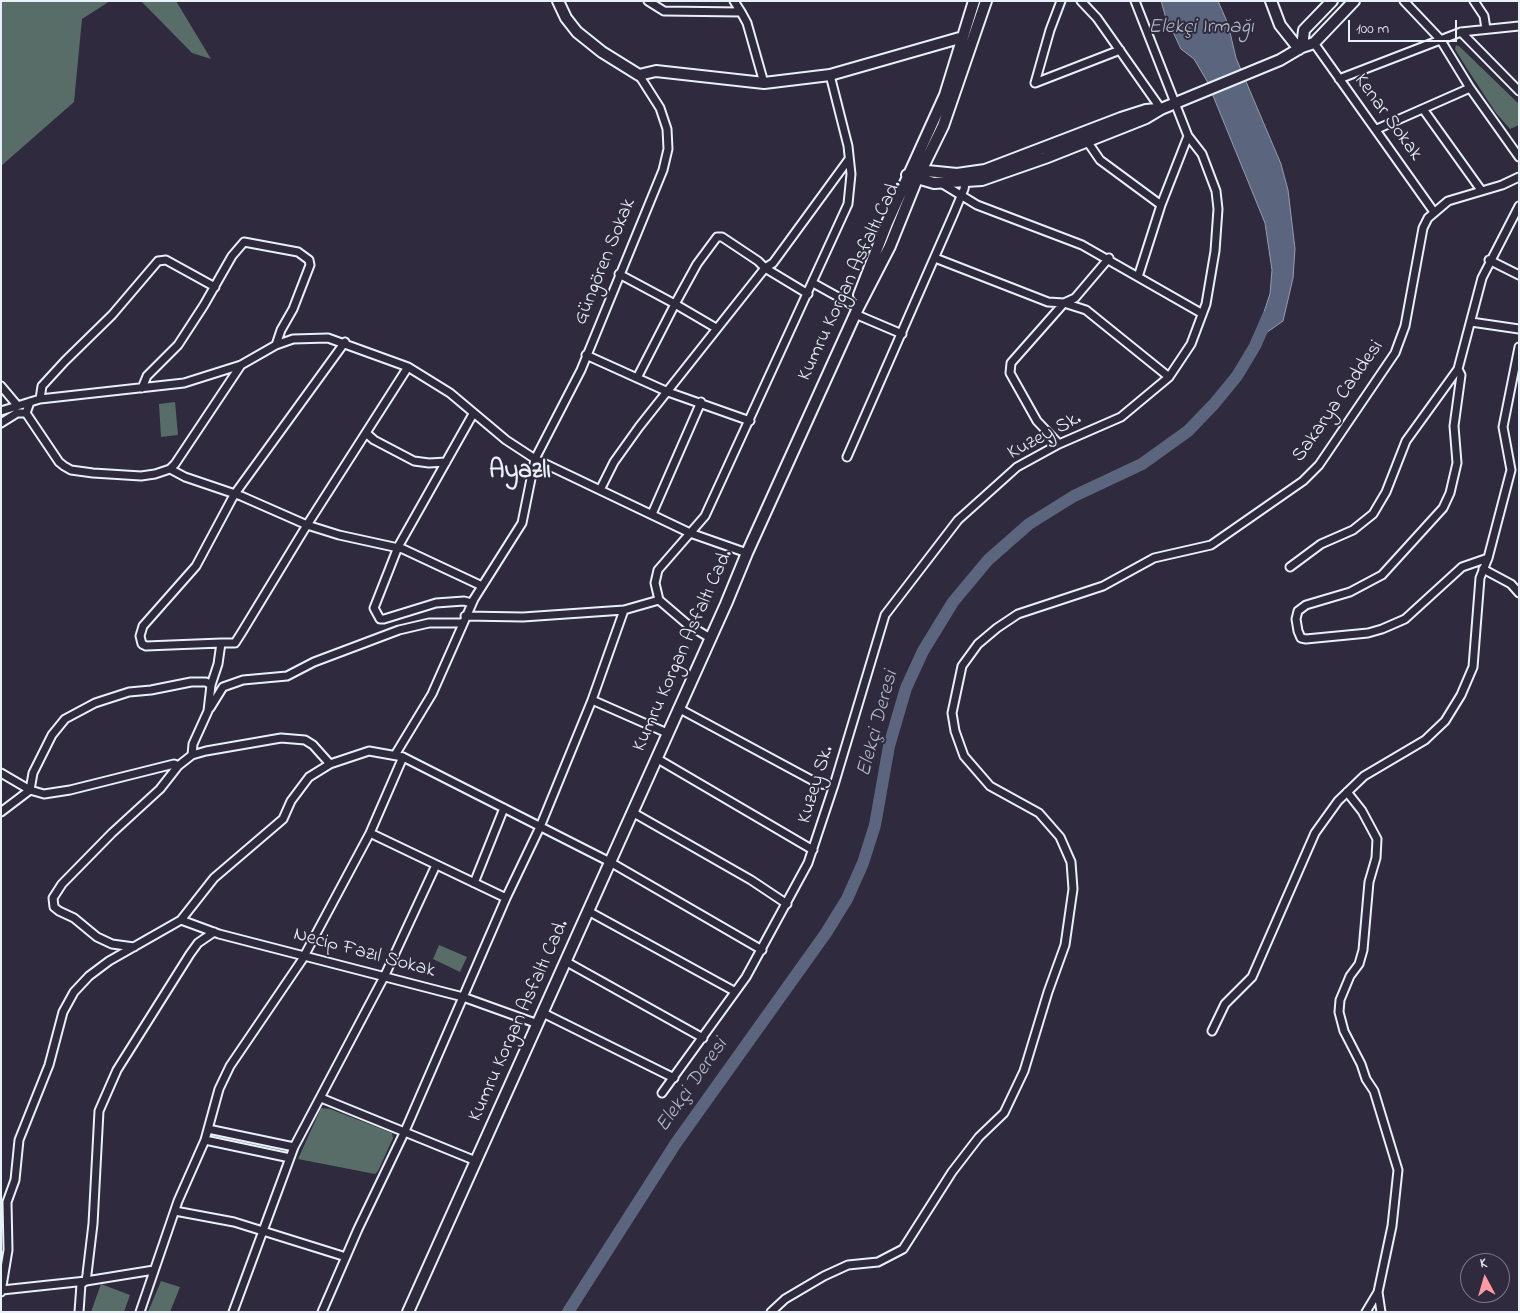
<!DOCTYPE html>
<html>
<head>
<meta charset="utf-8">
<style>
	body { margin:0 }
	#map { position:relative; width:1520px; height:1313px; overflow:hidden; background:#2f2a3d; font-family:"Indie Flower",sans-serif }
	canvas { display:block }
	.frame { position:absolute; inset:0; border:2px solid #e8f1f8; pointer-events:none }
	.north { position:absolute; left:1460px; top:1253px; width:50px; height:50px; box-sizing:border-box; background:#2f2a3d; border:1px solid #797a88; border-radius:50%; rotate:354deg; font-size:14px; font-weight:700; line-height:20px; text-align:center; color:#e8f1f8 }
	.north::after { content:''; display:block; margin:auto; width:18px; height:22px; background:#ff9aa2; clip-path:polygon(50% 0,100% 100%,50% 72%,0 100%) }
	.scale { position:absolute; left:1348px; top:20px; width:109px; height:22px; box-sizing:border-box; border:2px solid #e8f1f8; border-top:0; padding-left:6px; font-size:15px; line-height:18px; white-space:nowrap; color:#e8f1f8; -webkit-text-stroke:4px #2f2a3d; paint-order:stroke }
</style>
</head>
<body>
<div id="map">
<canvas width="1520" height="1313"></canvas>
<div class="frame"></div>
<div class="north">K</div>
<div class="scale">100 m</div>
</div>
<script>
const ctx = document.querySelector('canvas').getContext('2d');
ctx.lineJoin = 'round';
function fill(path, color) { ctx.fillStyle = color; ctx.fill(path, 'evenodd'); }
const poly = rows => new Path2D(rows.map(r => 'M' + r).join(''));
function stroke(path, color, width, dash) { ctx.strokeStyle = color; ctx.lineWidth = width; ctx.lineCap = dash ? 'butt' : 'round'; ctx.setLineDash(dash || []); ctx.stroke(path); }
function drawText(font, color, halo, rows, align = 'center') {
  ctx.font = font + ' "Indie Flower",sans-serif'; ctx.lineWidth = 4; ctx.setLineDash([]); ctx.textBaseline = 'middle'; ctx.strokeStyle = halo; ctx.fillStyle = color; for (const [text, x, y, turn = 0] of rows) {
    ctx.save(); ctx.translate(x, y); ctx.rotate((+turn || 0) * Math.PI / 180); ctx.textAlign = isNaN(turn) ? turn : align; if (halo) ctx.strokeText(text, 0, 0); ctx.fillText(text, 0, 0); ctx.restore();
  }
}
fill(poly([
	[1,1,110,1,82,19,74,102,1,166],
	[141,1,176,1,211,59,192,53],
	[1456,45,1460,47,1519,104,1519,125,1510,129,1496,113,1466,67,1455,49],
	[175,402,178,435,161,437,159,404],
	[439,945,467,957,460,972,433,959],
	[321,1108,330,1109,392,1133,393,1138,378,1171,375,1174,298,1159],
	[161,1281,180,1287,170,1312,148,1312],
	[101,1284,130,1295,124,1312,91,1312]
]), '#586d67');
const water = poly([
	[1161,1,1218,1,1228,24,1236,58,1281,164,1288,190,1295,249,1293,278,1283,321,1263,335,1261,321,1270,294,1272,270,1265,223,1207,81,1194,59,1181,49,1165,15,1161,1]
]);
fill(water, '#5b667e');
stroke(water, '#939eaf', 1);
stroke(poly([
	[568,1312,676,1143,826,933,847,899,863,863,875,825,889,746,906,688,923,651,953,602,988,560,1029,524,1074,496,1142,464,1188,431,1214,404,1237,376,1255,346,1268,316]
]), '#5b667e', 12);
const street = poly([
	[648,1,664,11,741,12,747,23,764,83],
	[734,1,741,12],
	[1081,1,1097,18,1161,109],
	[1404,1,1440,39,1470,88,1519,157],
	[1474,1,1484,16,1486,29],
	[1461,32,1519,91],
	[1314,43,1434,212],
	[1339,79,1461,32,1519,26],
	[1035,83,1120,50],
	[1035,83,1050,30,1061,1],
	[1423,109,1481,190],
	[1377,129,1470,88],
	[1087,141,1100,160,1161,205],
	[941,183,977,205,1082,245,1201,313],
	[935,258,1048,302,1064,303,1086,310,1169,377],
	[1489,260,1519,275],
	[619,274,675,304,637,378],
	[1138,277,1161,205,1188,136],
	[813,283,858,308],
	[855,314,902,334],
	[1471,322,1519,329],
	[716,328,675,304,697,264,717,237,722,237,758,261,765,268,808,294],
	[586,355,668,392,750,421],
	[1458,369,1461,375,1454,426,1457,463,1450,493,1443,508,1382,575,1350,592,1306,605,1298,611,1296,619,1298,631,1301,638,1306,639,1368,633,1382,629,1405,619,1462,567,1488,558],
	[1,386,17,405],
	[142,388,147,376,178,345,204,305,232,256,244,242,298,252,309,260,310,265,293,309,281,330,276,345],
	[40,399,42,386,65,361,112,315,158,261,166,260,215,287],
	[30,402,26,413,59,462,64,466,71,470,93,473,141,476,155,474,170,469,175,464,241,365],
	[1,411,40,399,184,383,241,365,276,345,293,339,328,338,408,367,450,393,506,440,535,459,690,533,747,553],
	[1,423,17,413,26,413],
	[366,433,374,440,414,461,429,463,446,462],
	[1059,444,1037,421,1010,373,1011,363,1064,303,1075,298,1109,258],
	[847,457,954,213,964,189,966,178],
	[170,469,185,477,241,496,307,525,339,535,403,549,482,586],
	[600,490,614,462,639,427,765,268,773,263,849,159],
	[652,514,701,402],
	[1290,567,1321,544,1353,530,1373,514,1386,492,1406,441,1458,369,1482,278,1519,206],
	[1483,569,1511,584,1519,593],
	[472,603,464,601,436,603,384,619,380,619,374,608,398,547,473,414],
	[465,616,523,617,624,610],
	[710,638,687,624,659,600,655,583,658,570,705,516,848,204,851,174,848,146,830,75],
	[221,643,146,646,142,644,140,636,143,626,196,566,234,495,345,342],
	[592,700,667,733],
	[210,708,223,687,243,680,287,676,314,662,399,630,429,623,462,623],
	[678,708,819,784,834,785],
	[192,755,193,744,208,711,211,685,218,664,221,643,235,643,242,632,307,525,408,367],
	[395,755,432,694,474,599,522,523,535,459,581,370,663,170,668,149,667,129,660,108,639,75],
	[656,758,813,850],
	[1,773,30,790,44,794,70,790,174,764,178,766],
	[1347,792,1362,811,1377,839,1376,858,1369,882,1363,950,1359,964,1350,976,1340,1000,1339,1012,1344,1031,1361,1064,1366,1079,1374,1091,1398,1170,1392,1226,1378,1292,1381,1312],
	[1,812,30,790,33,773,52,735,65,719,95,703,129,692,151,690,191,682,206,682,211,685],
	[632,812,751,880,787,904],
	[370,833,506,898],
	[474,883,504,808],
	[588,911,734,991],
	[181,920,219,934,463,997,538,1024],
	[134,947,112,944,97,937,74,918,59,911,54,907,53,898,62,884,112,833,160,789,178,766,192,755,206,751,281,738,305,740,313,745,330,764],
	[565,961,703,1038],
	[543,1013,674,1078],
	[1212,1031,1225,1004,1252,977,1315,833,1338,801,1364,776,1425,740,1445,721,1461,695,1473,667,1480,578,1488,558,1511,470,1503,427,1519,347],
	[662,1093,746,977,808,863,834,785,885,615,958,520,1017,467,1059,444,1121,417,1169,377,1191,344,1206,304,1215,251,1218,209,1216,191,1202,154,1188,136,1135,1],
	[321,1098,476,1161],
	[208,1129,294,1147],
	[205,1140,290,1158],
	[175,1211,234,1222,346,1257],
	[2,1290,86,1281,154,1270],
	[1,1292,8,1250,7,1202,15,1180,19,1140,49,1065,63,1012,74,992,89,976,109,961,181,920,214,878,283,819,291,801,309,777,330,764,369,751,403,757,610,862,762,950],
	[79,1312,81,1284,86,1281,87,1274,93,1224,99,1111,117,1070,190,954,198,943,214,932],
	[140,1312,178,1201,205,1140,219,1089,230,1066,302,960,370,833,403,757],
	[233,1312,294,1147,385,975,436,865],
	[322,1312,358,1229,405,1131,506,898,540,827,592,700,624,610,659,600],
	[771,1312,785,1299,824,1276,848,1265,878,1262,903,1249,952,1172,979,1137,1004,1113,1024,1071,1048,992,1065,945,1073,889,1071,862,1060,837,1039,813,990,786,964,756,955,731,952,713,962,666,978,644,997,628,1018,614,1103,586,1154,558,1211,545,1303,481,1319,465,1395,353,1405,326,1423,228,1428,218,1448,201,1502,185,1519,177],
	[1366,1312,1378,1292]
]);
const secondary = poly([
	[558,1,566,18,577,32,602,52,639,75,656,71,764,83,830,75,963,37],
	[1271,1,1280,25,1299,49],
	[1302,47,1304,30,1332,1],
	[917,170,957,174,985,170,1121,118,1146,110,1158,109],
	[907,175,934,183,982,180,1045,158,1146,118,1161,109,1280,60,1302,47,1314,43,1354,1],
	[859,295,887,223,945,95,974,1],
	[408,1312,726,604,747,553,858,308,890,246,917,179,943,126,986,1]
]);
stroke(street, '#e8f1f8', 11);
stroke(secondary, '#e8f1f8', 14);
stroke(street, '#2f2a3d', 7);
stroke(secondary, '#2f2a3d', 10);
drawText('20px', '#e8f1f8', '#2f2a3d', [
	["Kenar Sokak",1387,118,54],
	["Güngören Sokak",606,262,-68],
	["Kumru Korgan Asfaltı Cad.",851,281,-65],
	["Sakarya Caddesi",1339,402,-55],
	["Kuzey Sk.",1045,437,-28],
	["Kumru Korgan Asfaltı Cad.",684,651,-66],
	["Kuzey Sk.",817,785,-73],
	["Necip Fazıl Sokak",364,954,15],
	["Kumru Korgan Asfaltı Cad.",520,1021,-66]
]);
drawText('italic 21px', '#b0b9c7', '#2f2a3d', [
	["Elekçi Irmağı",1201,29],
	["Elekçi Deresi",879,724,-75],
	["Elekçi Deresi",693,1086,-55]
]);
drawText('bold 25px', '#e8f1f8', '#2f2a3d', [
	["Ayazlı",520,473]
]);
</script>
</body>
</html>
